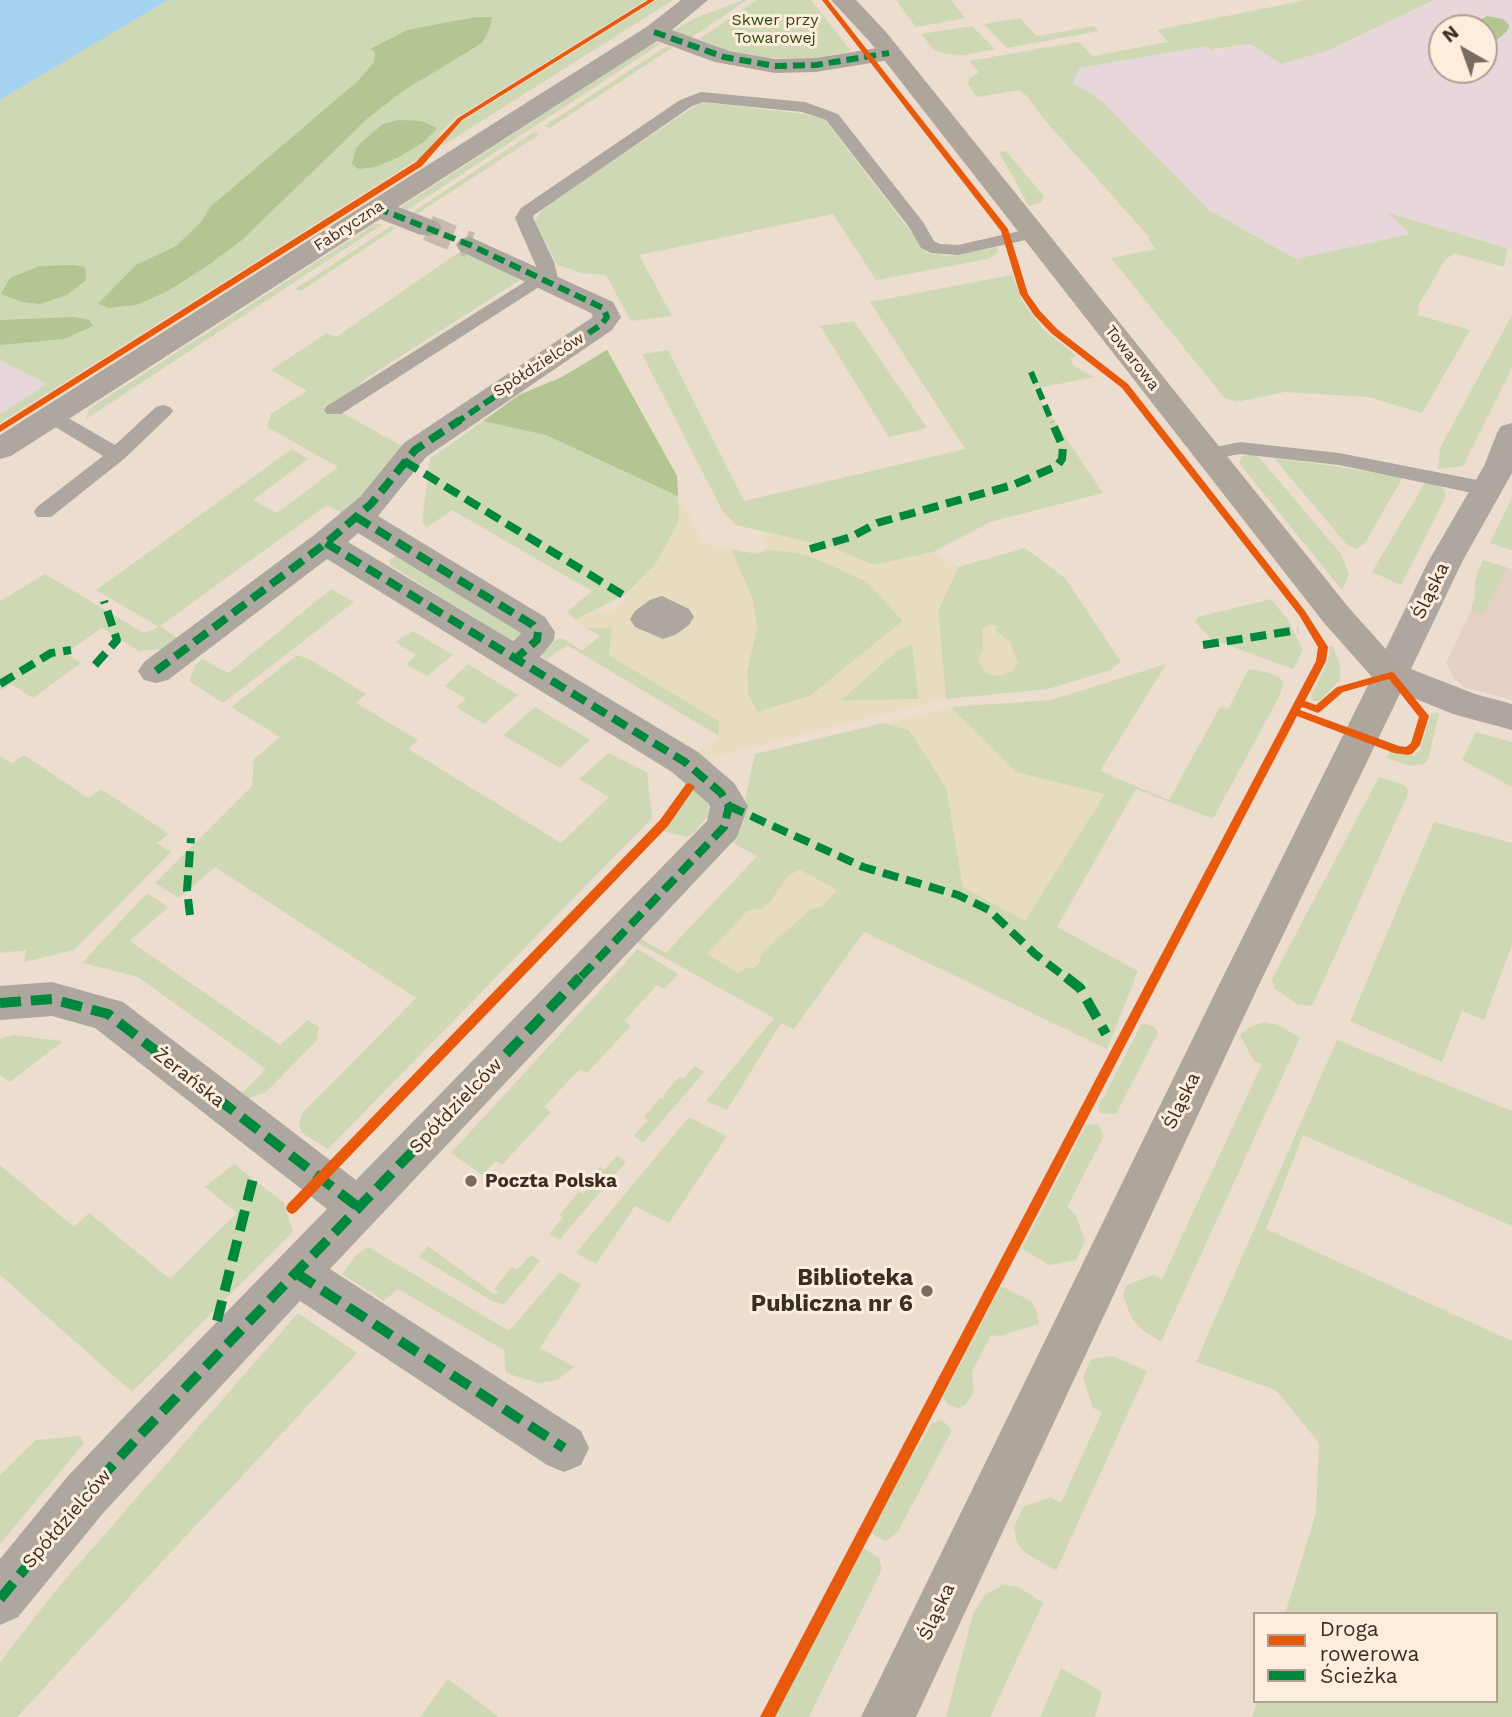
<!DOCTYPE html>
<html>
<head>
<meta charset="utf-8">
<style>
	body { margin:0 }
	#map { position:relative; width:1512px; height:1717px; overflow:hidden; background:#ecddce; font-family:"Work Sans",sans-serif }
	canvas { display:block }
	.legend { position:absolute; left:1253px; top:1612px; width:245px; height:91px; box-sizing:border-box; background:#feeddc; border:2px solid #afa192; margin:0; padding:9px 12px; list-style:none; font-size:21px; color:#392f24 }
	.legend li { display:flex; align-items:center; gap:14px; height:35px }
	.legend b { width:35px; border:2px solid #afa192 }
	.north { position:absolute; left:1428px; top:14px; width:70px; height:70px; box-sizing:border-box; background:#feeddc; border:2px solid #afa192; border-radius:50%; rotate:320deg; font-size:19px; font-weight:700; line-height:28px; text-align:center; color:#392f24 }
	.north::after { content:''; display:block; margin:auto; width:24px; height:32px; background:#786c60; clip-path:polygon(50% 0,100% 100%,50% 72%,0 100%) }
</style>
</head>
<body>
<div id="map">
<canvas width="1512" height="1717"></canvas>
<ul class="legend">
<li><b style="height:9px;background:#e8590c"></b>Droga rowerowa</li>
<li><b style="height:9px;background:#00873e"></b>Ścieżka</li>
</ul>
<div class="north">N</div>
</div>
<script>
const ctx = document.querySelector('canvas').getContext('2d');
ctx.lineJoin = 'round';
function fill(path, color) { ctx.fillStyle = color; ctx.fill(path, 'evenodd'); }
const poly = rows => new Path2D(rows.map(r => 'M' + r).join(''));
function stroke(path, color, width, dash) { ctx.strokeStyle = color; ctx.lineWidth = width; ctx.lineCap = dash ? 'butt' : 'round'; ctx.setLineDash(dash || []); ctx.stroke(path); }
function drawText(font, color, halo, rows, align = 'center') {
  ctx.font = font + ' "Work Sans",sans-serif'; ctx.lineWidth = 6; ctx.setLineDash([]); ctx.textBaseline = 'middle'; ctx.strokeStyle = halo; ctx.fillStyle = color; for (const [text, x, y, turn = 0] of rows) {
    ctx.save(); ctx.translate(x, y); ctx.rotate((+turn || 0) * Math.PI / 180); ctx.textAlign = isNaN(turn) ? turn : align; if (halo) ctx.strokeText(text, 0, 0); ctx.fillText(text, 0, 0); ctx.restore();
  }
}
fill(poly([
	[1483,560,1512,569,1512,700,1464,687,1454,678,1446,663,1474,604,1475,580]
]), '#e5d0c7');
fill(poly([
	[1434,0,1512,0,1512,249,1390,214,1410,234,1297,259,1209,210,1101,100,1073,83,1080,68,1207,46,1213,51,1251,44,1329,50],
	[1442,28,1484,28,1484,70,1442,70],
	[0,360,48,384,0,414]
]), '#e8d7da');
fill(poly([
	[168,0,646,0,454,119,441,132,431,149,421,157,0,423,0,414,47,384,0,360,0,100],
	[657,0,673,0,442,146,450,131,459,123],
	[743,0,747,0,686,41,673,31,693,19],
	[757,0,811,0,851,51,816,58,767,58,725,50,699,39],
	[896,0,951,0,965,18,916,27],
	[1307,0,1434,0,1329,50,1281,64,1251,44,1213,49,1213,52,1207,46,1080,68,1073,83,1101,100,1209,210,1296,259,1410,234,1388,213,1507,248,1504,267,1454,253,1445,260,1419,304,1418,315,1470,330,1422,413,1368,397,1285,392,1236,402,1224,397,1111,258,1156,249,1148,239,1150,238,1042,117,1028,97,1019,90,977,97,968,84,969,79,979,72,969,61,1079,42,1093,56,1168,42,1157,30],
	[1020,18,1037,36,1094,26,1099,31,1007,48,984,24],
	[972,26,995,49,964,55,947,54,934,50,921,34],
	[663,42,404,212,402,210,401,207,652,44],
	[667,46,672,48,550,128,544,126],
	[701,102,805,114,825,120,927,253,949,256,998,247,997,253,987,259,876,280,833,214,639,255,672,316,631,321,606,275,582,273,557,265,534,222,541,211,562,195],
	[534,132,540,134,414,216,410,214],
	[1006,151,1044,196,1041,202,1029,206,999,152],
	[375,224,383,224,86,419,89,409],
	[391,226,396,228,301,291,295,289],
	[461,251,485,259,520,280,365,379,335,409,404,447,347,515,327,505,160,626,179,639,162,649,139,651,102,628,66,653,81,663,33,698,11,684,0,691,0,601,45,574,144,633,159,627,96,590,292,449,308,459,253,500,277,513,338,467,267,427,271,414,307,391,271,370,327,333,336,337],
	[1012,275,1023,302,1033,316,1044,330,1077,356,1070,359,1074,366,1094,377,1033,389,1103,493,990,522,933,552,873,565,834,548,736,525,722,510,642,354,668,350,744,501,965,449,870,302],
	[1512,315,1512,368,1463,466,1438,469,1440,448],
	[854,321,927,428,889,437,820,326],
	[607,350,677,476,679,521,657,562,625,595,575,620,567,612,592,591,452,510,426,528,422,521,430,459,519,395,562,377],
	[1248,455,1257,455,1341,554,1349,574,1342,590,1239,463,1242,457],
	[1274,458,1319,464,1403,477,1365,543,1357,549,1347,545],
	[1426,481,1443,488,1446,496,1401,585,1372,572],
	[1512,497,1512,550,1490,543],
	[1025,548,1065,578,1121,662,1110,670,1048,689,946,699,938,611,958,567],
	[731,549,757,554,767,549,805,554,836,567,866,581,903,621,810,696,757,712,748,693,747,672,757,627,752,598],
	[394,557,400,557,524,634,511,640,390,565,390,560],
	[1483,560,1507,568,1484,613,1471,609,1475,595,1475,580],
	[331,589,354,602,223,703,189,681,195,665,202,659,228,673],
	[1271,599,1288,620,1303,650,1293,669,1211,639,1195,622,1198,617],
	[587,628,612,628,609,655,719,721,719,736,567,645,546,660,540,653,557,639,564,639,582,651,600,636],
	[413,631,453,655,427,676,406,664,416,655,395,642],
	[912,643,919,699,839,701,898,650],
	[1333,646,1340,666,1340,680,1319,701,1313,701,1311,696,1325,668,1330,653,1328,647],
	[297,655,309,659,366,694,356,703,418,740,408,749,561,843,609,797,579,779,609,753,647,772,652,818,328,1149,302,1133,299,1125,302,1113,416,998,215,867,179,898,155,883,252,786,254,759,280,737,231,707],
	[468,664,518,695,484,724,456,707,466,699,445,686],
	[1166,664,1100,771,1169,800,1220,707,1228,709,1249,669,1270,673,1279,677,1283,683,1280,695,1213,819,1136,789,1057,927,1138,971,1107,1049,864,932,794,1029,781,1023,727,1110,706,1101,774,1018,638,943,636,936,666,953,757,856,728,840,739,827,755,754,883,723,909,730,946,787,963,887,1105,795,1016,772,950,707,1051,700],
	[535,707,590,740,560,768,503,735],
	[1439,713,1428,760,1424,764,1410,766,1387,758,1390,751,1414,756,1420,750,1431,714],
	[1476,732,1512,742,1512,787,1462,760],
	[24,755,88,798,101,789,169,834,157,843,171,852,74,950,24,962,26,950,0,953,0,756,12,763],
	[1379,777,1402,784,1408,789,1407,796,1312,1006,1297,1004,1274,988,1272,979],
	[690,787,707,800,709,815,694,833,687,837,659,830],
	[1434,822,1512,843,1512,945,1484,1020,1462,1011,1442,1062,1350,1021],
	[147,893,168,907,130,941,280,1045,308,1020,319,1027,317,1040,266,1092,249,1098,242,1093,266,1069,138,977,82,963],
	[638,949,678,974,664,989,657,985,624,1021,631,1026,587,1073,580,1069,544,1107,551,1112,502,1165,496,1161,482,1175,451,1153],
	[1265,1022,1279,1025,1300,1038,1161,1342,1142,1330,1131,1317,1123,1295,1127,1285,1153,1275,1162,1279,1262,1064,1254,1061,1240,1035,1249,1027],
	[1142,1023,1155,1027,1158,1033,1116,1114,1100,1113,1098,1107],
	[13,1035,63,1041,10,1082,0,1075,0,1039],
	[1337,1040,1512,1111,1512,1226,1303,1135,1266,1229,1512,1341,1512,1717,1252,1717,1257,1701,1496,1701,1496,1614,1285,1614,1316,1513,1319,1443,1276,1390,1196,1362],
	[695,1066,704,1072,643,1143,634,1136,648,1120,644,1117,661,1097,666,1100,663,1095,679,1077,683,1079],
	[689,1117,727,1136,669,1223,635,1206,596,1264,576,1253],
	[1098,1124,1104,1136,1067,1207,1076,1215,1085,1241,1076,1260,1049,1265,1022,1249,1086,1125],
	[617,1156,626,1162,559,1240,549,1234,563,1218,559,1215,579,1192,584,1194,586,1190,582,1188,600,1167,604,1170],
	[234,1164,284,1203,293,1232,132,1392,0,1275,0,1165,74,1227,89,1213,170,1279,237,1213,205,1187],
	[428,1246,495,1295,498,1292,494,1289,512,1267,517,1270,531,1255,540,1261,504,1304,494,1302,419,1257],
	[368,1247,509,1331,560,1272,581,1285,540,1348,574,1367,557,1380,538,1383,506,1373,504,1350,398,1289,384,1301,342,1274,357,1254],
	[1001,1286,1031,1301,1037,1312,1039,1324,999,1336,991,1335,972,1372,974,1392,965,1405,959,1408,949,1406,943,1397],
	[298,1313,357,1353,17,1717,0,1717,0,1662,56,1590],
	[1112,1356,1147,1371,1056,1571,1026,1553,1017,1543,1014,1527,1023,1507,1051,1497,1061,1503,1102,1412,1093,1408,1083,1377,1091,1359],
	[942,1420,952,1430,897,1533,886,1541,868,1532,932,1423],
	[80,1436,84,1443,0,1544,0,1475,36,1440],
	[857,1544,879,1558,882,1569,809,1717,772,1717],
	[1003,1585,1017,1586,1043,1603,990,1717,946,1717,973,1614,985,1595],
	[1061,1668,1102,1692,1095,1717,1040,1717],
	[448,1679,498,1716,498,1717,420,1717]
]), '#ced8b5');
fill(poly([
	[1487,16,1503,19,1509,25,1508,30,1498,39,1485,42,1484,28,1466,28],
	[476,17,492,17,490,28,482,43,403,91,368,118,242,240,210,264,168,291,136,305,109,308,98,304,136,265,176,246,202,221,210,207,358,81,374,62,375,52,370,49,407,30],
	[399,120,422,121,437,128,424,142,397,158,375,167,359,169,352,164,356,148,365,139,383,124],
	[73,265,85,267,86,280,67,295,40,304,22,302,1,294,10,278,39,266],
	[75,317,89,320,93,326,64,339,0,345,0,320],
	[607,350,677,476,678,496,546,435,483,421,519,395,562,377]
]), '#b3c590');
fill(poly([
	[678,496,705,544,731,549,752,598,757,627,747,672,748,693,757,712,810,696,903,621,866,581,805,554,767,549,763,531,834,548,873,565,933,552,958,567,938,611,946,699,707,759,697,753,719,736,719,721,609,655,612,628,587,628,575,620,617,608,657,562,679,521],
	[912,644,919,699,840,701,898,650],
	[990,624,997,626,996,631,1010,642,1018,664,1012,672,998,676,988,674,981,667,978,659,983,650,982,629],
	[950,707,1016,772,1105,794,1025,921,963,887,946,787,909,730,885,723],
	[799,869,837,890,821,907,811,909,761,954,760,963,753,968,746,968,738,973,707,954,747,911,761,909,770,902,786,878]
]), '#e7dbc0');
fill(poly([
	[0,0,168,0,0,100]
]), '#a4d2ef');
stroke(poly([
	[428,228,470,245]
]), '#c8baac', 26, [26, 13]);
fill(poly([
	[701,92,805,102,838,114,923,222,934,241,940,244,958,245,1033,228,1042,233,1039,237,958,255,931,253,921,248,909,227,826,120,802,112,703,102,692,106,534,215,533,218,554,262,559,283,556,287,550,288,542,285,341,414,327,414,324,410,327,406,539,273,515,218,521,208,680,100,701,92],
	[163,405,170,407,173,411,170,415,124,459,51,517,37,517,34,512,37,507,103,456,44,420,41,416,44,412,58,412,115,445,156,407,163,405],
	[1240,442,1339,453,1487,482,1494,484,1497,489,1494,494,1487,496,1339,465,1240,454,1208,460,1201,458,1198,454,1201,450,1240,442]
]), '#ada79f');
fill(poly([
	[681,0,708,0,672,30,729,51,775,59,816,58,889,46,898,48,901,53,898,58,889,60,816,72,775,73,715,62,657,41,398,207,438,222,442,228,438,234,428,236,418,234,380,219,11,456,0,459,0,435,648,26,681,0],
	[470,237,613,302,621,317,612,330,426,457,378,516,545,617,555,632,554,640,540,657,698,752,734,783,748,806,737,837,330,1269,581,1431,589,1448,581,1465,564,1472,547,1465,300,1301,104,1512,18,1617,0,1625,0,1559,68,1476,126,1415,327,1209,95,1028,52,1016,0,1020,0,986,52,982,123,1002,356,1180,707,821,710,807,708,803,672,772,327,559,168,680,156,683,144,680,138,671,144,662,314,535,360,497,404,443,593,317,591,313,460,251,456,245,460,239,470,237],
	[358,533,521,633,520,635,513,641,348,542,358,533],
	[1512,423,1512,473,1462,562,1411,669,1475,694,1512,704,1512,730,1453,714,1379,684,1373,675,1428,562,1484,466,1497,433,1501,426,1512,423],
	[662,596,689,609,694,617,689,625,675,635,663,639,635,627,630,619,635,611,650,600,662,596]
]), '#ada79f');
fill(poly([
	[831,0,856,0,886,32,1349,608,1409,675,1256,991,916,1717,861,1717,1216,991,1372,677,1325,624,870,42,831,0]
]), '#aea69b');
stroke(poly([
	[654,32,724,57,775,66,816,65,889,53],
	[377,208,470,245,603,308,607,317,602,324,457,422],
	[1031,372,1052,422]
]), '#00873e', 6, [12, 6]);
stroke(poly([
	[404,461,628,598],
	[356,517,533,625,538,632,537,640,514,660],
	[326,543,685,762,721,793,729,806,724,827,579,979],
	[810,549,851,537,877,523,1013,485,1057,466,1062,459,1063,447,1051,420],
	[1203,645,1298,630],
	[95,665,117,640,104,601],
	[156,671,326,543,371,504,415,450,460,420],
	[0,684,51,653,71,650],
	[729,806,863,867,958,895,989,910,1035,954,1068,979],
	[190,915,187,890,191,838]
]), '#00873e', 8, [16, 8]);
stroke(poly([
	[1066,977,1080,988,1106,1034],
	[0,1003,52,999,108,1014,358,1207],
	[296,1273,564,1448],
	[217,1321,255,1171],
	[0,1599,86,1494,143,1432,580,977]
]), '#00873e', 10, [21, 10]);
fill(poly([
	[648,0,655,0,462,120,422,166,0,432,0,425,416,162,458,118,648,0],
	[822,0,828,0,1008,229,1028,294,1040,311,1057,329,1128,384,1305,611,1328,647,1326,661,1305,701,1316,705,1337,687,1391,672,1394,673,1429,716,1420,745,1412,754,1408,755,1394,753,1297,716,775,1717,760,1717,1316,661,1318,647,1299,615,1122,388,1051,333,1034,315,1020,294,1001,231,822,0],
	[1389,679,1419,717,1411,743,1406,747,1399,746,1300,710,1302,707,1318,713,1321,711,1343,692,1389,679],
	[690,783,695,787,668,826,296,1212,292,1214,288,1212,286,1208,288,1204,660,820,686,784,690,783]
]), '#e8590c');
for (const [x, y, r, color] of [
	[471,1181,7,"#786c60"],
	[927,1291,7,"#786c60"]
]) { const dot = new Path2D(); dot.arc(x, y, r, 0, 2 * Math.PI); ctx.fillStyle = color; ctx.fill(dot); stroke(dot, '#feeddc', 2.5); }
drawText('16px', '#2d4b0f', '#feeddc', [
	["Skwer przy",775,20],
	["Towarowej",775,38]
]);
drawText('16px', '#392f24', '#feeddc', [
	["Fabryczna",349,226,-33],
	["Towarowa",1132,358,52],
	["Spółdzielców",539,365,-33]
]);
drawText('19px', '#392f24', '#feeddc', [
	["Śląska",1431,591,-64],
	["Żerańska",189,1078,38],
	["Śląska",1182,1101,-64],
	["Spółdzielców",456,1106,-46],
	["Spółdzielców",67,1519,-49],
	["Śląska",937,1612,-65]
]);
drawText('bold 19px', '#392f24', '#feeddc', [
	["Poczta Polska",485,1181]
], 'left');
drawText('bold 23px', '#392f24', '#feeddc', [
	["Biblioteka",913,1278],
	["Publiczna nr 6",913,1304]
], 'right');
</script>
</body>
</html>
